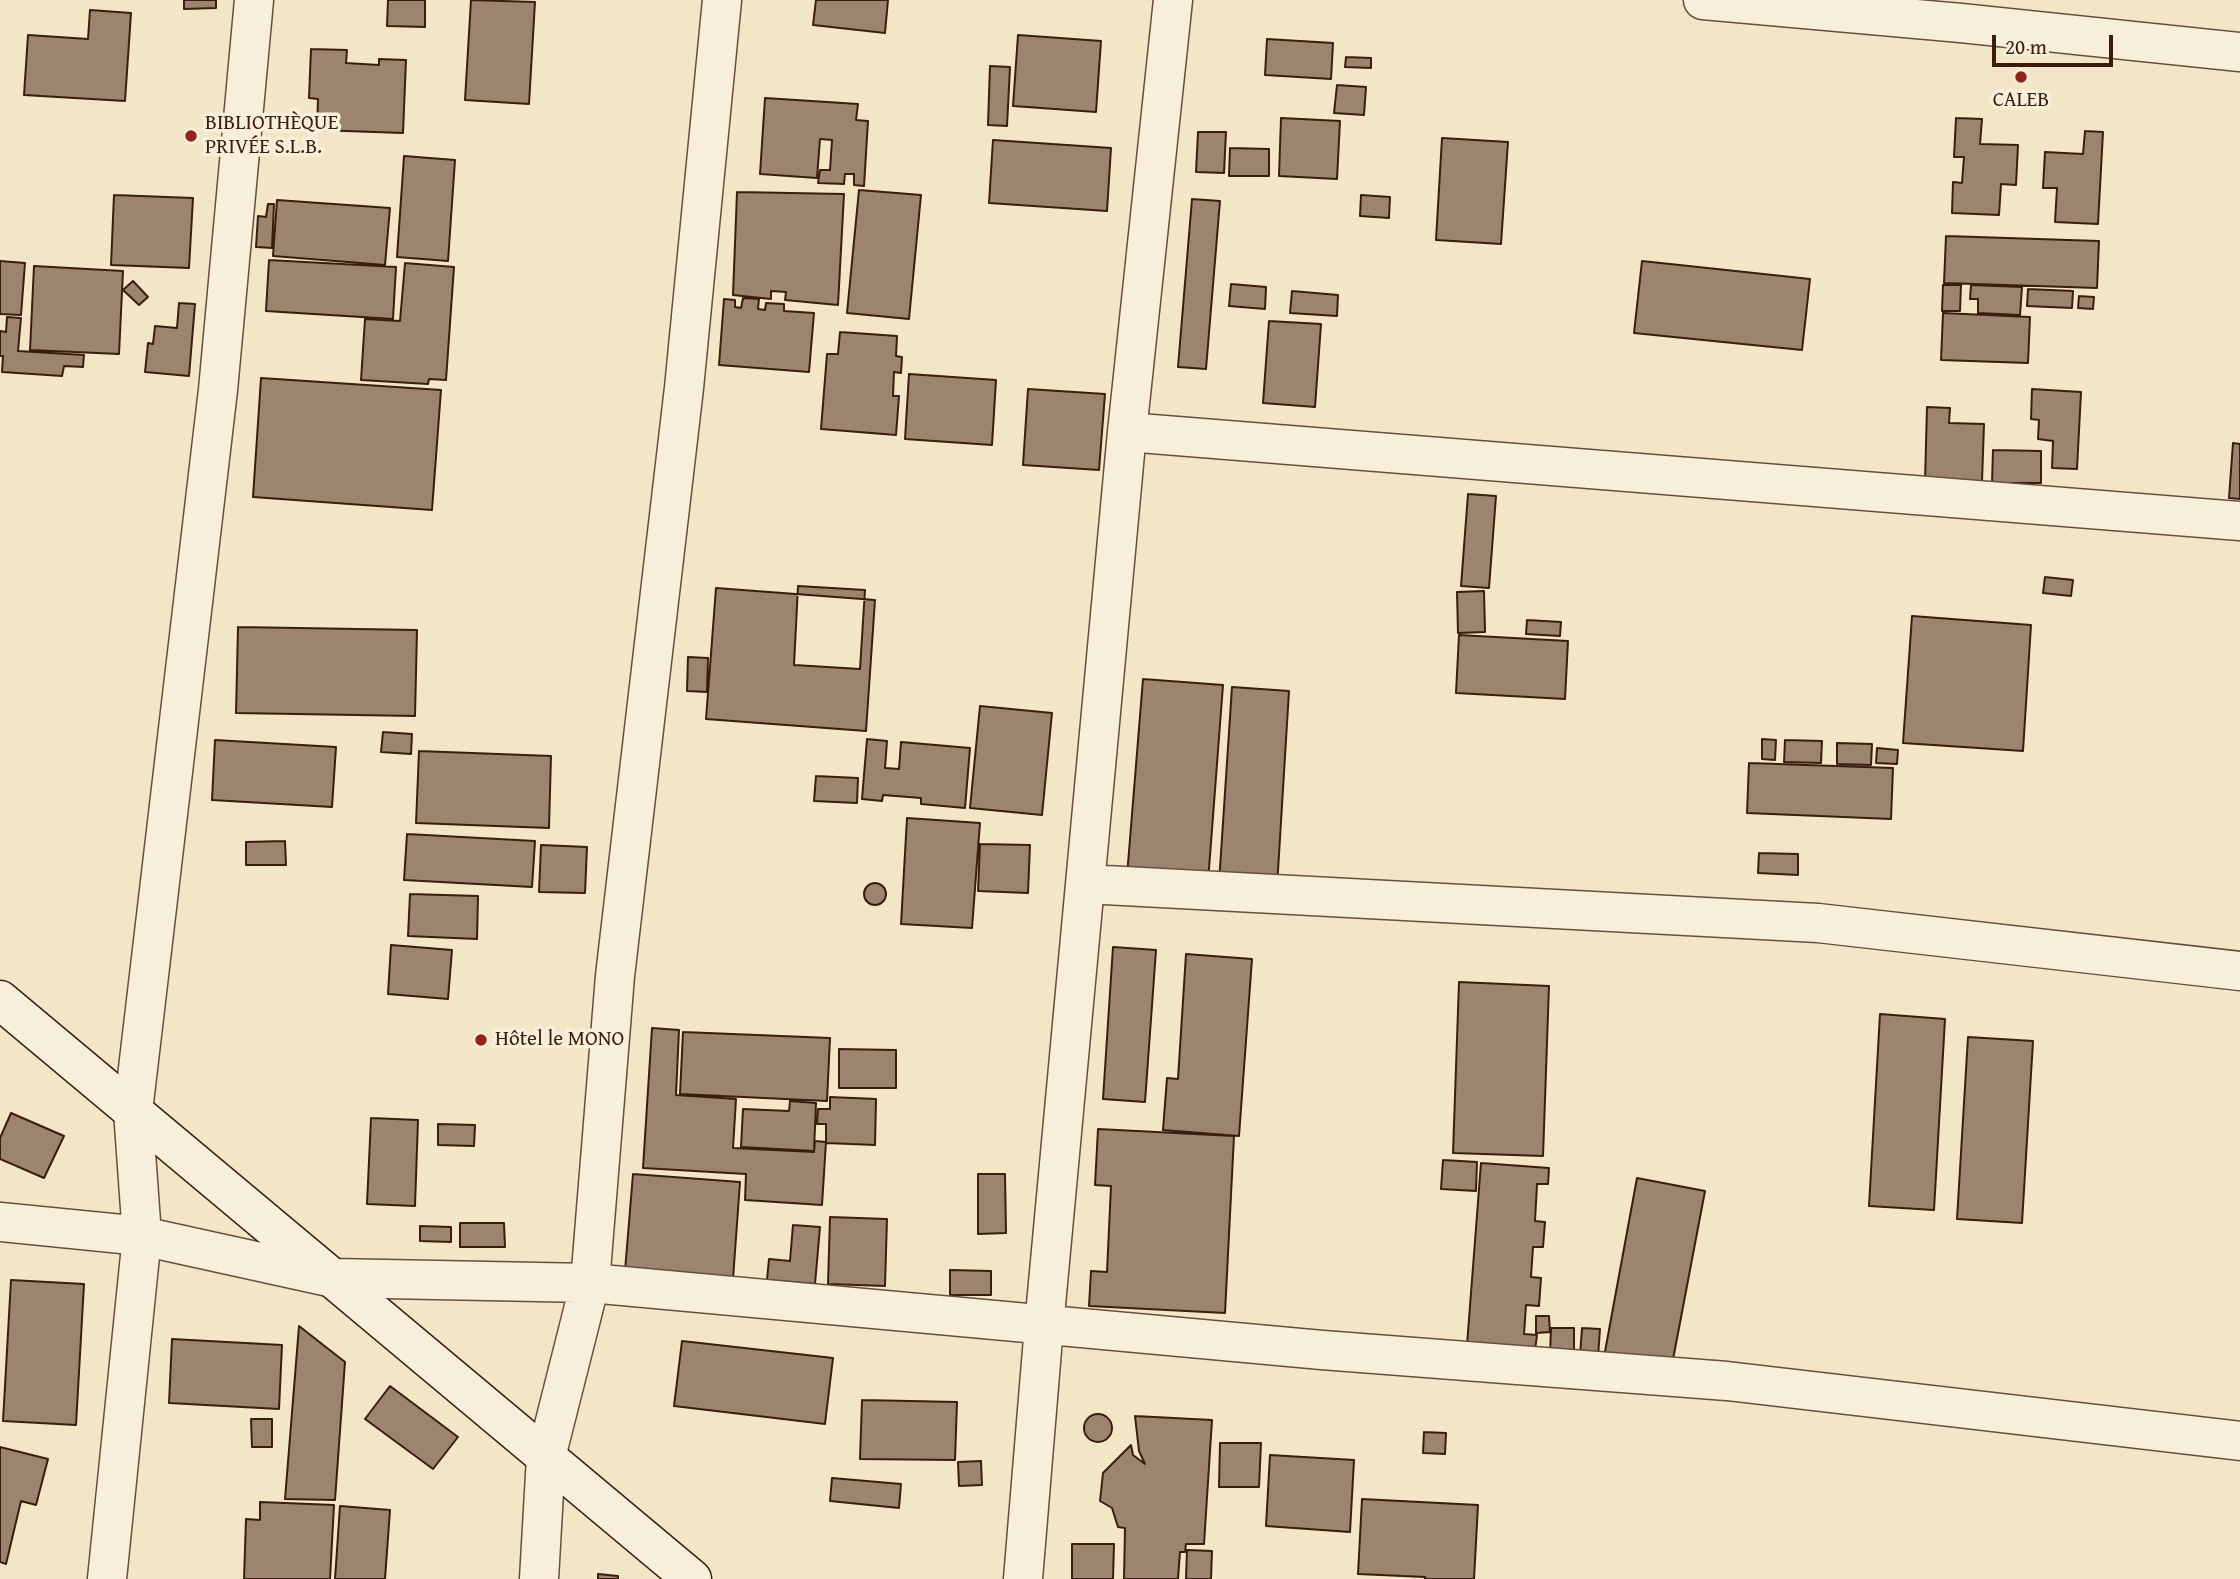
<!DOCTYPE html>
<html>
<head>
<meta charset="utf-8">
<style>
	body { margin:0 }
	#map { position:relative; width:2240px; height:1579px; overflow:hidden; background:#f3e6c6; font-family:"Gentium Book Plus",serif }
	canvas { display:block }
	.scale { position:absolute; left:1992px; top:35px; width:121px; height:32px; box-sizing:border-box; border:4px solid #3c1c0e; border-top:0; padding-left:9px; font-size:21px; line-height:24px; white-space:nowrap; color:#3c1c0e; -webkit-text-stroke:5px #f7efda; paint-order:stroke }
</style>
</head>
<body>
<div id="map">
<canvas width="2240" height="1579"></canvas>
<div class="scale">20 m</div>
</div>
<script>
const ctx = document.querySelector('canvas').getContext('2d');
ctx.lineJoin = 'round';
function fill(path, color) { ctx.fillStyle = color; ctx.fill(path, 'evenodd'); }
const poly = rows => new Path2D(rows.map(r => 'M' + r).join(''));
function stroke(path, color, width, dash) { ctx.strokeStyle = color; ctx.lineWidth = width; ctx.lineCap = dash ? 'butt' : 'round'; ctx.setLineDash(dash || []); ctx.stroke(path); }
function drawText(font, color, halo, rows, align = 'center') {
  ctx.font = font + ' "Gentium Book Plus",serif'; ctx.lineWidth = 7; ctx.setLineDash([]); ctx.textBaseline = 'middle'; ctx.strokeStyle = halo; ctx.fillStyle = color; for (const [text, x, y, turn = 0] of rows) {
    ctx.save(); ctx.translate(x, y); ctx.rotate((+turn || 0) * Math.PI / 180); ctx.textAlign = isNaN(turn) ? turn : align; if (halo) ctx.strokeText(text, 0, 0); ctx.fillText(text, 0, 0); ctx.restore();
  }
}
const building = poly([
	[184,0,216,0,216,8,184,9,184,0],
	[388,0,425,0,425,27,387,26,388,0],
	[471,0,535,2,529,104,465,100,471,0],
	[816,0,888,0,885,33,813,25,816,0],
	[90,10,131,13,125,101,24,95,28,35,88,39,90,10],
	[1018,35,1101,41,1096,112,1013,106,1018,35],
	[1267,39,1333,43,1331,79,1265,75,1267,39],
	[311,49,347,50,346,63,379,65,379,59,406,60,403,133,317,130,318,99,309,98,311,49],
	[1346,57,1371,58,1371,68,1345,67,1346,57],
	[990,66,1010,67,1007,126,988,125,990,66],
	[1337,85,1366,87,1364,115,1334,113,1337,85],
	[765,98,858,104,856,120,868,121,864,186,854,185,854,174,845,174,844,184,818,183,820,170,830,170,832,140,820,139,817,178,760,174,765,98],
	[1281,118,1340,121,1337,179,1279,176,1281,118],
	[1956,118,1982,119,1980,144,2018,145,2016,185,2001,184,1999,215,1952,213,1953,182,1962,183,1964,157,1954,157,1956,118],
	[2085,131,2103,132,2098,224,2055,222,2057,188,2043,188,2045,152,2083,154,2085,131],
	[1198,132,1226,132,1224,173,1196,172,1198,132],
	[1442,138,1508,142,1501,244,1436,240,1442,138],
	[993,140,1111,148,1107,211,989,203,993,140],
	[1230,148,1269,149,1269,176,1229,176,1230,148],
	[404,156,455,160,448,261,397,257,404,156],
	[859,190,921,195,909,319,847,313,859,190],
	[737,192,844,194,838,305,785,300,786,292,771,291,771,299,733,295,737,192],
	[114,195,193,198,189,268,111,265,114,195],
	[1361,195,1390,197,1389,218,1360,216,1361,195],
	[1192,199,1220,201,1206,369,1178,367,1192,199],
	[277,200,390,208,385,265,273,256,277,200],
	[268,204,274,204,272,248,256,247,258,216,266,217,268,204],
	[1946,236,2099,241,2097,288,1944,283,1946,236],
	[269,260,396,267,393,319,266,311,269,260],
	[0,261,25,263,21,315,0,314,0,261],
	[1642,261,1810,279,1802,350,1634,333,1642,261],
	[405,263,454,267,446,380,429,379,428,384,361,380,365,319,400,321,405,263],
	[34,266,123,271,119,354,30,350,34,266],
	[133,281,148,297,139,305,123,290,133,281],
	[1231,284,1266,287,1265,309,1229,306,1231,284],
	[1943,285,1961,285,1960,311,1942,311,1943,285],
	[1971,285,2022,287,2020,315,1978,313,1978,299,1970,299,1971,285],
	[2028,289,2073,291,2072,308,2027,306,2028,289],
	[1292,291,1338,295,1337,316,1290,313,1292,291],
	[2079,296,2094,297,2093,309,2078,308,2079,296],
	[743,298,759,299,758,309,765,310,766,303,784,304,784,311,814,313,809,372,719,365,724,299,735,300,735,307,741,308,743,298],
	[179,303,195,304,189,376,145,372,148,343,153,344,155,326,177,328,179,303],
	[1943,313,2030,317,2028,363,1941,360,1943,313],
	[7,317,21,318,18,351,84,355,83,367,64,366,62,376,2,372,3,356,0,356,0,331,6,332,7,317],
	[1269,321,1321,324,1315,407,1263,403,1269,321],
	[840,332,897,336,896,356,902,357,901,373,894,372,893,396,899,396,896,435,821,429,827,354,838,354,840,332],
	[909,374,996,380,992,445,905,439,909,374],
	[261,378,441,390,432,510,253,497,261,378],
	[1028,389,1105,394,1099,470,1023,465,1028,389],
	[2032,389,2081,392,2077,469,2052,468,2053,441,2038,439,2039,420,2031,419,2032,389],
	[1927,407,1950,408,1949,423,1984,424,1982,482,1925,481,1927,407],
	[2233,443,2240,444,2240,499,2229,498,2233,443],
	[1993,450,2041,451,2041,483,1992,483,1993,450],
	[1468,494,1496,496,1489,588,1461,586,1468,494],
	[2045,577,2073,580,2071,596,2043,593,2045,577],
	[798,586,865,590,860,669,794,665,798,586],
	[716,588,875,600,866,731,706,719,716,588],
	[1484,591,1485,632,1458,633,1457,592,1484,591],
	[1912,616,2031,625,2023,751,1903,743,1912,616],
	[1527,620,1561,622,1560,636,1526,634,1527,620],
	[238,627,417,630,415,716,236,713,238,627],
	[1459,635,1568,641,1565,699,1456,693,1459,635],
	[688,657,708,658,707,692,687,691,688,657],
	[1143,679,1223,685,1208,882,1127,876,1143,679],
	[1232,687,1289,691,1277,887,1219,883,1232,687],
	[980,706,1052,713,1042,815,970,808,980,706],
	[383,732,412,734,411,754,381,752,383,732],
	[867,739,887,741,885,768,899,769,901,742,970,748,965,808,921,804,921,798,883,795,882,801,862,799,867,739],
	[1762,739,1776,740,1775,760,1762,759,1762,739],
	[215,740,336,747,332,807,212,800,215,740],
	[1785,740,1822,741,1821,763,1784,762,1785,740],
	[1837,743,1872,744,1871,765,1837,764,1837,743],
	[1877,748,1898,750,1897,764,1876,763,1877,748],
	[419,751,551,756,549,828,416,823,419,751],
	[1749,763,1893,768,1891,819,1747,813,1749,763],
	[816,776,858,778,857,803,814,801,816,776],
	[907,818,980,823,972,928,901,924,907,818],
	[407,834,535,841,532,887,404,880,407,834],
	[285,841,286,865,246,865,246,842,285,841],
	[980,844,1030,845,1028,893,978,891,980,844],
	[541,845,587,847,585,893,539,892,541,845],
	[1759,853,1798,854,1798,875,1758,873,1759,853],
	'864 894a11 11 0 1 1 22 0a11 11 0 1 1-22 0Z',
	[410,894,478,896,477,939,408,936,410,894],
	[391,945,452,950,448,999,388,994,391,945],
	[1113,947,1156,950,1145,1102,1103,1099,1113,947],
	[1186,954,1252,959,1239,1136,1163,1130,1167,1078,1178,1079,1186,954],
	[1459,982,1549,986,1543,1156,1453,1153,1459,982],
	[1880,1014,1945,1019,1934,1210,1869,1206,1880,1014],
	[652,1028,679,1030,676,1095,736,1099,733,1148,814,1152,815,1141,826,1142,822,1205,745,1200,746,1174,643,1168,652,1028],
	[683,1032,830,1038,827,1101,680,1094,683,1032],
	[1968,1037,2033,1041,2022,1223,1957,1219,1968,1037],
	[839,1049,896,1050,896,1088,839,1088,839,1049],
	[830,1097,876,1099,875,1145,826,1143,826,1124,817,1124,818,1109,830,1109,830,1097],
	[790,1101,816,1103,814,1151,741,1147,743,1109,789,1111,790,1101],
	[11,1113,64,1136,44,1178,0,1159,0,1138,11,1113],
	[371,1118,418,1120,415,1206,367,1204,371,1118],
	[438,1124,475,1125,474,1146,438,1145,438,1124],
	[1098,1129,1234,1136,1225,1313,1089,1306,1091,1271,1107,1272,1111,1186,1095,1185,1098,1129],
	[1443,1160,1477,1162,1476,1191,1441,1189,1443,1160],
	[1481,1163,1549,1168,1548,1184,1537,1184,1535,1221,1545,1222,1543,1247,1533,1247,1531,1277,1541,1278,1539,1306,1526,1305,1524,1334,1537,1335,1535,1350,1467,1345,1481,1163],
	[633,1174,740,1182,733,1279,625,1271,633,1174],
	[978,1174,1005,1174,1006,1233,978,1234,978,1174],
	[1637,1178,1705,1191,1671,1370,1604,1357,1637,1178],
	[830,1217,887,1219,885,1286,828,1284,830,1217],
	[460,1223,504,1223,505,1247,460,1247,460,1223],
	[793,1225,820,1227,815,1284,767,1280,769,1259,790,1261,793,1225],
	[420,1226,451,1227,451,1242,420,1241,420,1226],
	[950,1270,991,1271,991,1295,950,1295,950,1270],
	[11,1280,84,1284,76,1425,3,1421,11,1280],
	[1536,1316,1549,1316,1550,1332,1536,1333,1536,1316],
	[299,1326,345,1362,335,1500,285,1499,299,1326],
	[1551,1328,1574,1328,1574,1354,1550,1354,1551,1328],
	[1582,1328,1600,1329,1598,1357,1580,1356,1582,1328],
	[172,1339,282,1345,279,1409,169,1403,172,1339],
	[682,1341,833,1358,825,1424,674,1406,682,1341],
	[390,1386,458,1437,433,1469,365,1419,390,1386],
	[862,1400,957,1402,955,1460,860,1459,862,1400],
	'1084 1428a14 14 0 1 1 28 0a14 14 0 1 1-28 0Z',
	[1135,1416,1212,1420,1204,1544,1186,1544,1185,1552,1180,1552,1178,1579,1124,1579,1125,1528,1118,1527,1112,1508,1100,1501,1103,1473,1131,1445,1133,1455,1145,1464,1139,1451,1135,1416],
	[251,1419,272,1419,272,1447,252,1447,251,1419],
	[1424,1432,1446,1433,1445,1454,1423,1453,1424,1432],
	[1220,1443,1261,1443,1259,1487,1219,1487,1220,1443],
	[0,1447,48,1459,36,1505,21,1501,6,1564,0,1562,0,1447],
	[1270,1455,1354,1460,1350,1532,1266,1526,1270,1455],
	[981,1461,982,1485,959,1486,958,1462,981,1461],
	[832,1478,901,1484,899,1508,830,1501,832,1478],
	[1362,1499,1478,1505,1474,1579,1425,1579,1425,1577,1358,1574,1362,1499],
	[260,1502,334,1505,330,1579,244,1579,246,1519,260,1520,260,1502],
	[340,1506,390,1510,385,1579,335,1579,340,1506],
	[1072,1544,1114,1544,1113,1579,1072,1579,1072,1544],
	[1187,1550,1212,1551,1211,1579,1186,1579,1187,1550],
	[598,1574,618,1576,618,1579,598,1579,598,1574]
]);
fill(building, '#9b856e');
stroke(building, '#3c1c0e', 2);
const street = poly([
	[1703,0,1961,23,2240,52],
	[1127,432,2240,521],
	[1086,884,1818,923,2240,971],
	[0,1222,142,1236,333,1278,590,1283,1322,1350,1727,1381,2240,1441],
	[107,1579,142,1236,133,1111,218,390,254,0],
	[539,1579,546,1457,590,1283,615,976,684,388,722,0],
	[1023,1579,1044,1326,1127,432,1173,0]
]);
const secondary = poly([
	[0,1000,692,1579]
]);
stroke(street, '#6a4e3c', 41);
stroke(secondary, '#3c1c0e', 41);
stroke(street, '#f7efda', 38);
stroke(secondary, '#f7efda', 38);
for (const [x, y, r, color] of [
	[2021,77,7,"#8f2418"],
	[191,136,7,"#8f2418"],
	[481,1040,7,"#8f2418"]
]) { const dot = new Path2D(); dot.arc(x, y, r, 0, 2 * Math.PI); ctx.fillStyle = color; ctx.fill(dot); stroke(dot, '#f7efda', 2.5); }
drawText('21px', '#3c1c0e', '#f7efda', [
	["CALEB",2021,101,"center"],
	["BIBLIOTHÈQUE",205,124],
	["PRIVÉE S.L.B.",205,148],
	["Hôtel le MONO",495,1040]
], 'left');
</script>
</body>
</html>
